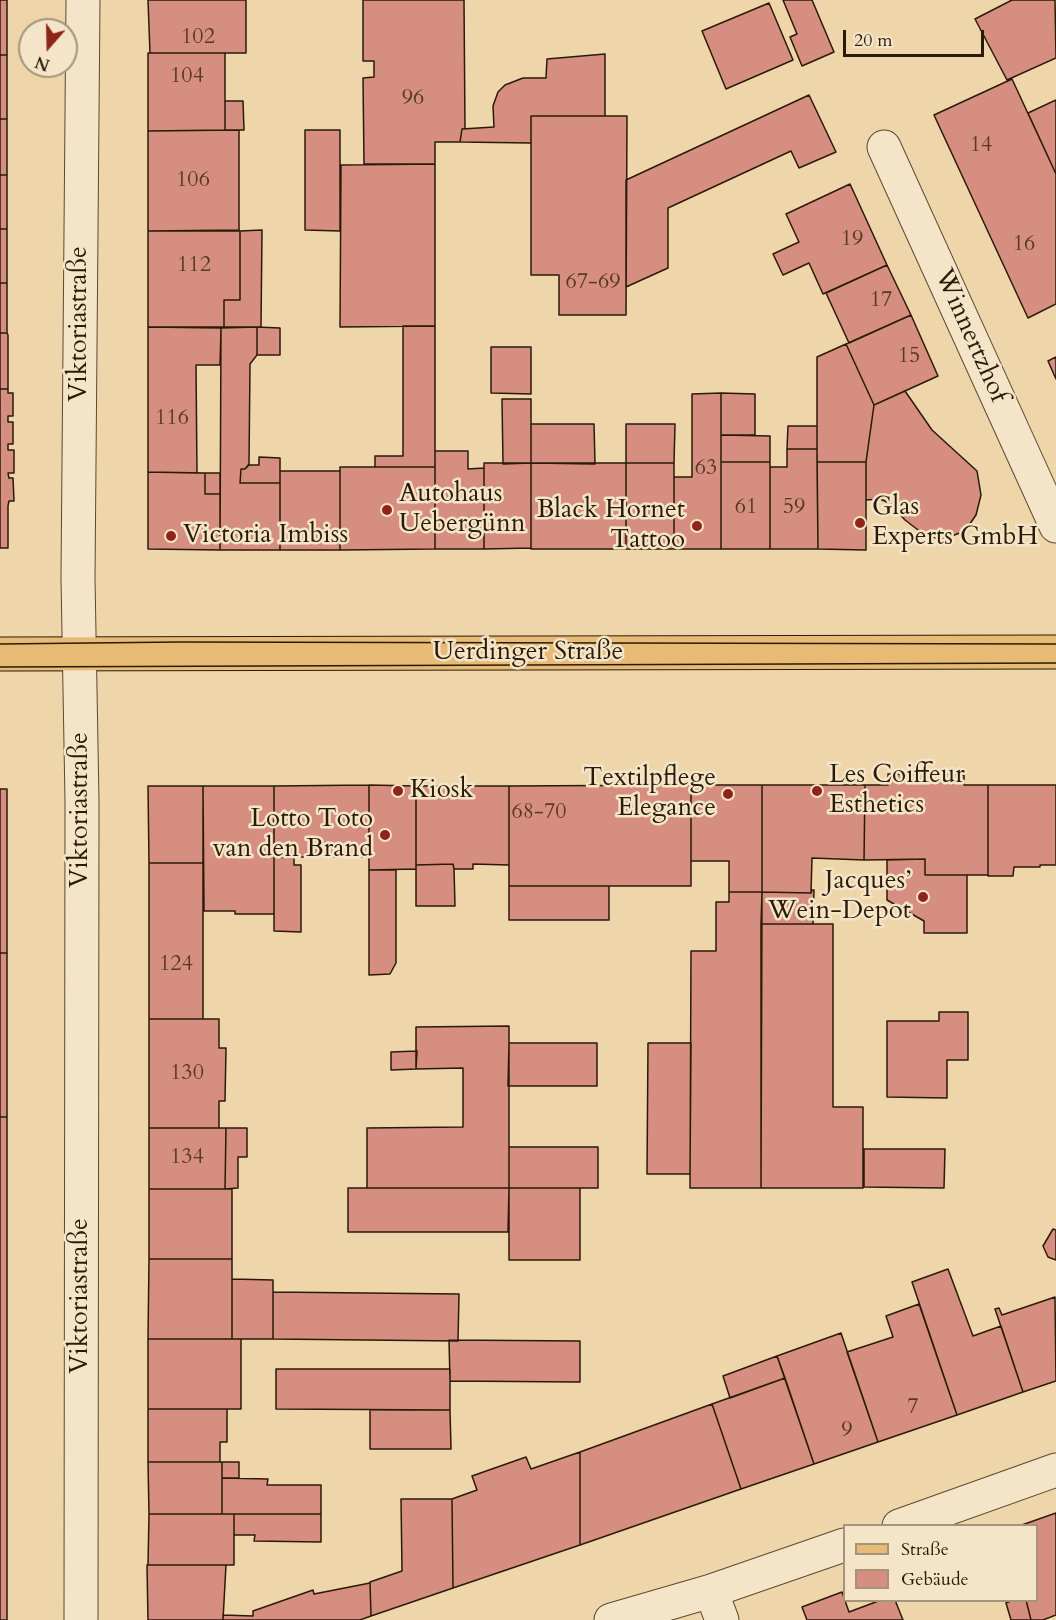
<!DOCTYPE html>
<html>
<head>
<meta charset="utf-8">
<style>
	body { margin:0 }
	#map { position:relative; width:1056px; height:1620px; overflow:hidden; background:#eed5aa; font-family:Cardo,serif }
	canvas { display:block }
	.legend { position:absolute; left:843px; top:1524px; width:195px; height:78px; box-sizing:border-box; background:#f4e4c8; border:2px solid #a3947b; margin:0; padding:8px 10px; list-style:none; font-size:18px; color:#2a1b08 }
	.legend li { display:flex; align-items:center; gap:12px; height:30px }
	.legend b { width:30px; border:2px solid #a3947b }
	.north { position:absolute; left:18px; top:18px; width:60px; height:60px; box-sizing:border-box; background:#f4e4c8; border:2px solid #a3947b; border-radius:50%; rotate:200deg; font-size:16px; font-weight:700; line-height:24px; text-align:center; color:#2a1b08 }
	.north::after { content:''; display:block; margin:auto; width:21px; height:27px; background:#8f2418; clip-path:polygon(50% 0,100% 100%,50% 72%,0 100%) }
	.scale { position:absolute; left:843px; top:30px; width:141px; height:27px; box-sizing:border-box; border:3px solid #2a1b08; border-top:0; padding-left:8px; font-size:18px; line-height:21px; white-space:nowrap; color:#2a1b08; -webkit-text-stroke:4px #f4e4c8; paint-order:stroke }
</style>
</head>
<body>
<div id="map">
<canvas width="1056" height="1620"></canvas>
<ul class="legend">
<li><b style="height:8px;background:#e7ba75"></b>Straße</li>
<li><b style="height:16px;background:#d68e80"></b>Gebäude</li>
</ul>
<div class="north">N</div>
<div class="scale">20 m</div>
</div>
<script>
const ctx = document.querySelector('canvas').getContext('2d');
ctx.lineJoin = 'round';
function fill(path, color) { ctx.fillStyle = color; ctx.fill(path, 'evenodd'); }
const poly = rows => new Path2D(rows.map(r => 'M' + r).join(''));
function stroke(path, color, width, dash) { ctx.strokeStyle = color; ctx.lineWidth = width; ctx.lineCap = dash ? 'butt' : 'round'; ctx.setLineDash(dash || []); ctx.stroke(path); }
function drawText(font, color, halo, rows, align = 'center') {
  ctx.font = font + ' Cardo,serif'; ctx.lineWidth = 5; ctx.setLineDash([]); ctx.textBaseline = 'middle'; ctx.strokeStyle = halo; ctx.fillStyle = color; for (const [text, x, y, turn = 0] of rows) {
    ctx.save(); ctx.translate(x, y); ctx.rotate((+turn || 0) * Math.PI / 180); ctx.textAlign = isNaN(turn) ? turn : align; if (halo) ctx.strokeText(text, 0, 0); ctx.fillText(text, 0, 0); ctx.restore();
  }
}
const building = poly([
	[0,0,7,0,7,55,0,55,0,0],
	[148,0,246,0,246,53,150,53,148,0],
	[363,0,464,0,465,129,462,129,460,142,435,142,435,164,364,164,363,78,374,77,374,61,363,61,363,0],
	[783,0,812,0,834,52,802,66,790,37,797,34,783,0],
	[1012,0,1055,0,1056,58,1007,80,975,19,1012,0],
	[769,3,793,60,726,89,702,31,769,3],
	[148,53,225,53,225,130,148,131,148,53],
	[605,54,605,116,531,116,531,143,460,142,462,129,494,127,493,106,498,92,505,85,523,78,546,78,547,59,605,54],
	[0,55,7,55,7,119,0,119,0,55],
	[1012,79,1056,174,1056,304,1028,318,934,115,1012,79],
	[809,95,836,152,799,168,791,151,668,208,668,268,626,287,626,180,809,95],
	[1056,100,1056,174,1028,113,1056,100],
	[225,101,243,101,244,130,225,130,225,101],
	[531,116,627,116,626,315,559,315,559,275,531,275,531,116],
	[0,119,7,119,7,175,0,175,0,119],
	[239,130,239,230,148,231,148,131,239,130],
	[305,130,340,130,340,231,305,230,305,130],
	[435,164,435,326,340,327,341,165,435,164],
	[0,175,7,175,7,229,0,229,0,175],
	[850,184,887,265,823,294,809,263,783,275,773,254,799,242,786,214,850,184],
	[0,229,7,229,7,283,0,283,0,229],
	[262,230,261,327,224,327,224,300,240,300,240,231,262,230],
	[148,231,240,231,240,300,224,300,224,327,148,327,148,231],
	[887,265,911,315,849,343,826,293,887,265],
	[0,283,7,283,7,333,0,333,0,283],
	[911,315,938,376,874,405,846,344,911,315],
	[403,326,435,326,435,467,375,467,375,456,403,456,403,326],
	[148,327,221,328,220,365,196,365,197,473,148,472,148,327],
	[257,327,257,355,250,364,249,464,245,469,241,469,240,483,280,483,280,550,220,550,221,328,257,327],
	[257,327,280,328,280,355,257,355,257,327],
	[0,333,7,333,8,335,8,389,0,389,0,333],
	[846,344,874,405,866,462,817,462,817,357,846,344],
	[491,347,531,347,531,394,491,393,491,347],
	[1056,357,1056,379,1048,361,1056,357],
	[0,389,8,389,8,393,13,393,13,416,8,416,8,422,13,422,13,444,8,444,8,450,14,450,14,473,8,473,9,478,13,478,14,501,9,501,8,506,8,548,0,548,0,389],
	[905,391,932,430,977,471,981,495,976,515,965,531,941,540,922,533,905,520,889,503,880,499,866,500,866,462,874,405,905,391],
	[721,393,755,394,755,435,721,435,721,393],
	[721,393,721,549,674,549,674,477,692,477,692,394,721,393],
	[502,399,531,399,531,463,503,464,502,399],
	[531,424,594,424,595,464,531,463,531,424],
	[626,424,675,424,674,463,626,463,626,424],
	[788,426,817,426,817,449,787,449,788,426],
	[721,435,770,436,770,462,721,462,721,435],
	[787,449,817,449,818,549,770,549,770,467,787,467,787,449],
	[435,451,468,451,468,469,484,468,484,549,435,549,435,451],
	[259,457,280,458,280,483,240,483,241,469,245,469,249,465,259,465,259,457],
	[721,462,770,462,770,549,721,549,721,462],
	[817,462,866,462,866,550,818,549,817,462],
	[484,463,531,463,531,548,484,549,484,463],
	[531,463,626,463,626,549,531,549,531,463],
	[626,463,674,463,674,549,626,549,626,463],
	[340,467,435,467,435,549,340,550,340,467],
	[280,471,340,471,340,550,280,550,280,471],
	[148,472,205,473,205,494,220,494,220,550,148,549,148,472],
	[205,473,220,473,220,494,205,494,205,473],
	[917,771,935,771,935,774,964,775,964,785,988,785,988,875,925,875,925,859,864,860,865,785,888,785,888,774,916,775,917,771],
	[369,785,416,786,416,869,369,870,369,785],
	[369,785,369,857,328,857,328,853,313,853,313,857,274,857,274,786,369,785],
	[691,785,762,785,762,892,729,892,729,861,691,861,691,785],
	[691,785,691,886,509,886,509,786,691,785],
	[762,785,865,785,864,860,812,858,811,893,762,892,762,785],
	[988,785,1056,785,1056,865,1040,865,1040,867,1014,867,1013,876,988,876,988,785],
	[148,786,203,786,203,863,149,863,148,786],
	[203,786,274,786,274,914,235,914,235,911,204,911,203,786],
	[416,786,509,786,509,865,473,864,473,869,454,869,453,864,416,865,416,786],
	[0,789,7,789,7,953,0,953,0,789],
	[274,857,294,858,294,865,301,865,301,932,274,931,274,857],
	[925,859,925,875,967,875,967,933,924,933,924,921,887,900,887,860,925,859],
	[149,863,203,863,203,1019,149,1019,149,863],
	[453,864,454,869,455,906,416,906,416,865,453,864],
	[369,870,396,870,396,963,390,974,369,975,369,870],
	[509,886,609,886,609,920,509,920,509,886],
	[812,890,814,890,813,924,761,924,762,892,811,893,812,890],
	[729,892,762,892,761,1188,690,1188,691,951,716,951,716,902,729,902,729,892],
	[761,924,833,924,833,1107,863,1107,863,1188,761,1188,761,924],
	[0,953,7,953,7,1117,0,1117,0,953],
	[939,1012,968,1012,968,1060,947,1060,947,1098,887,1097,887,1021,939,1021,939,1012],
	[149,1019,219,1019,219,1048,226,1048,225,1101,219,1101,219,1128,149,1128,149,1019],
	[509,1026,509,1188,367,1188,367,1128,463,1127,463,1068,416,1069,416,1027,509,1026],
	[509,1043,597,1043,597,1086,508,1086,509,1043],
	[648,1043,691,1043,690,1174,647,1174,648,1043],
	[417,1051,416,1069,391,1070,391,1052,417,1051],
	[0,1117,7,1117,7,1620,0,1620,0,1117],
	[149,1128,226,1128,225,1189,149,1189,149,1128],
	[226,1128,247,1128,247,1157,238,1157,238,1188,225,1189,226,1128],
	[509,1147,598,1147,598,1188,509,1188,509,1147],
	[864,1149,945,1149,944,1188,864,1187,864,1149],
	[348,1188,509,1188,508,1232,348,1232,348,1188],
	[509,1188,580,1188,580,1260,509,1260,509,1188],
	[149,1189,232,1189,232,1259,149,1259,149,1189],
	[1053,1229,1056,1230,1056,1260,1048,1257,1043,1246,1053,1229],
	[149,1259,232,1259,232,1339,148,1339,149,1259],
	[948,1269,973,1336,1001,1326,1023,1392,957,1415,912,1282,948,1269],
	[232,1279,273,1280,273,1339,232,1339,232,1279],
	[273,1292,459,1294,458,1341,273,1339,273,1292],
	[1055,1297,1056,1381,1023,1392,995,1309,999,1308,1002,1315,1055,1297],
	[919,1304,957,1415,878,1442,847,1352,893,1337,886,1316,919,1304],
	[841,1333,878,1442,814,1464,777,1356,841,1333],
	[148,1339,241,1339,241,1409,148,1409,148,1339],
	[449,1340,580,1341,580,1382,450,1381,449,1340],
	[777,1356,785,1378,730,1398,723,1376,777,1356],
	[276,1369,450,1369,450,1410,276,1409,276,1369],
	[785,1378,814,1464,741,1489,712,1404,785,1378],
	[712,1404,741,1489,580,1545,580,1452,712,1404],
	[148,1409,227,1409,227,1442,220,1442,220,1462,148,1462,148,1409],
	[370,1410,450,1410,451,1449,370,1449,370,1410],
	[580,1452,580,1545,453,1588,452,1499,477,1490,472,1476,526,1457,531,1469,580,1452],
	[148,1462,222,1462,222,1514,149,1514,148,1462],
	[222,1462,239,1462,239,1478,222,1478,222,1462],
	[222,1478,268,1479,267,1485,321,1485,321,1514,222,1514,222,1478],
	[401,1499,452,1499,453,1588,371,1616,370,1582,402,1571,401,1499],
	[1056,1513,1056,1615,1043,1620,1031,1620,1026,1600,1036,1600,1036,1526,1019,1526,1056,1513],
	[149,1514,234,1514,234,1565,148,1565,149,1514],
	[234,1514,321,1514,321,1542,254,1541,255,1535,234,1535,234,1514],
	[147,1565,226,1565,223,1620,148,1620,147,1565],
	[370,1583,371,1616,360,1620,223,1620,223,1615,253,1616,253,1611,313,1590,314,1594,370,1583],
	[842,1592,849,1612,881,1600,895,1600,903,1620,807,1620,802,1607,842,1592],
	[1013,1600,1026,1600,1031,1620,1011,1620,1006,1603,1013,1600]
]);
fill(building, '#d68e80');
stroke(building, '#2a1b08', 1.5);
const minor = poly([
	[884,147,1056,526],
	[899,1526,1056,1470],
	[711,1591,722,1620],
	[81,1620,82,801,78,578,83,0],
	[611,1620,711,1591,844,1545]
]);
const major = poly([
	[0,654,1056,652]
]);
stroke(minor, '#5b4a30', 35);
stroke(major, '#2a1b08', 35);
stroke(minor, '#f4e4c8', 33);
stroke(major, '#e7ba75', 33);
stroke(poly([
	[0,644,179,642,1056,644],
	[0,667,1056,663]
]), '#2a1b08', 1.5);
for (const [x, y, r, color] of [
	[387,510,6,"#8f2418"],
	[860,523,6,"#8f2418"],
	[697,526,6,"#8f2418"],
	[171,536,6,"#8f2418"],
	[398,791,6,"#8f2418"],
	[817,791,6,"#8f2418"],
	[728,794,6,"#8f2418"],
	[385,835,6,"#8f2418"],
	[923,897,6,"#8f2418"]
]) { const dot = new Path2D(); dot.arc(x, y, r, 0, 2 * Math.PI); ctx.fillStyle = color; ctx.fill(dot); stroke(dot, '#f4e4c8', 2); }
drawText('22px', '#553826', null, [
	["102",198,38],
	["104",187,77],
	["96",413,99],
	["14",981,146],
	["106",193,181],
	["19",852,240],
	["16",1024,245],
	["112",194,266],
	["67-69",593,283],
	["17",881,301],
	["15",909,357],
	["116",172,419],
	["63",706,469],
	["61",746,508],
	["59",794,508],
	["68-70",539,813],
	["124",176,965],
	["130",187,1074],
	["134",187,1158],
	["7",913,1408],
	["9",847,1431]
]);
drawText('26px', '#2a1b08', '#f4e4c8', [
	["Viktoriastraße",80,324,-90],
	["Winnertzhof",970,336,66],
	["Uerdinger Straße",528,653],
	["Viktoriastraße",81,810,-90],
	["Viktoriastraße",81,1296,-90]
]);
drawText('26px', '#2a1b08', '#f4e4c8', [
	["Autohaus",399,495],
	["Uebergünn",399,525],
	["Glas",872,508],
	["Experts GmbH",872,538],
	["Black Hornet",685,511,"right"],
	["Tattoo",685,541,"right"],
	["Victoria Imbiss",183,536],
	["Les Coiffeur",829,776],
	["Esthetics",829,806],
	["Textilpflege",716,779,"right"],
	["Elegance",716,809,"right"],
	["Kiosk",410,791],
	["Lotto Toto",373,820,"right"],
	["van den Brand",373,850,"right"],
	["Jacques’",911,882,"right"],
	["Wein-Depot",911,912,"right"]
], 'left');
</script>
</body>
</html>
